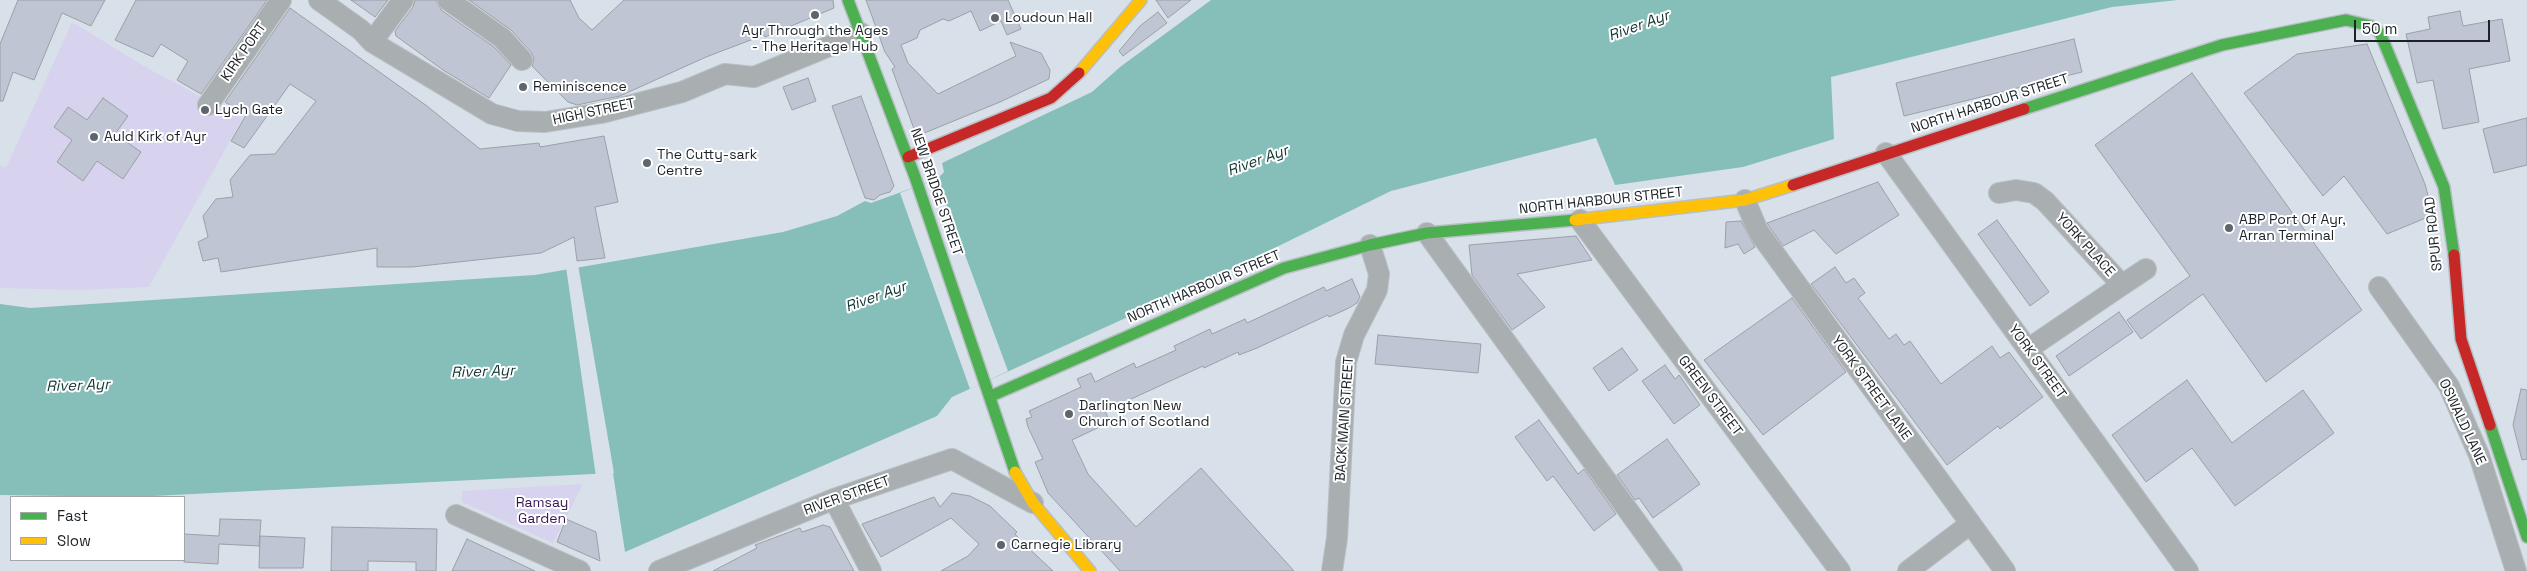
<!DOCTYPE html>
<html>
<head>
<meta charset="utf-8">
<style>
	body { margin:0 }
	#map { position:relative; width:2527px; height:571px; overflow:hidden; background:#d8e1e9; font-family:"Space Grotesk",sans-serif }
	canvas { display:block }
	.legend { position:absolute; left:10px; top:496px; width:175px; height:65px; box-sizing:border-box; background:#fff; border:1px solid #a4a7a9; margin:0; padding:6px 9px; list-style:none; font-size:15px; color:#1c2228 }
	.legend li { display:flex; align-items:center; gap:10px; height:25px }
	.legend b { width:25px; border:1px solid #a4a7a9 }
	.scale { position:absolute; left:2354px; top:20px; width:136px; height:22px; box-sizing:border-box; border:2px solid #1c2228; border-top:0; padding-left:6px; font-size:15px; line-height:18px; white-space:nowrap; color:#1c2228; -webkit-text-stroke:4px #fff; paint-order:stroke }
</style>
</head>
<body>
<div id="map">
<canvas width="2527" height="571"></canvas>
<ul class="legend">
<li><b style="height:6px;background:#4caf50"></b>Fast</li>
<li><b style="height:6px;background:#ffc107"></b>Slow</li>
</ul>
<div class="scale">50 m</div>
</div>
<script>
const ctx = document.querySelector('canvas').getContext('2d');
ctx.lineJoin = 'round';
function fill(path, color) { ctx.fillStyle = color; ctx.fill(path, 'evenodd'); }
const poly = rows => new Path2D(rows.map(r => 'M' + r).join(''));
function stroke(path, color, width, dash) { ctx.strokeStyle = color; ctx.lineWidth = width; ctx.lineCap = dash ? 'butt' : 'round'; ctx.setLineDash(dash || []); ctx.stroke(path); }
function drawText(font, color, halo, rows, align = 'center') {
  ctx.font = font + ' "Space Grotesk",sans-serif'; ctx.lineWidth = 4; ctx.setLineDash([]); ctx.textBaseline = 'middle'; ctx.strokeStyle = halo; ctx.fillStyle = color; for (const [text, x, y, turn = 0] of rows) {
    ctx.save(); ctx.translate(x, y); ctx.rotate((+turn || 0) * Math.PI / 180); ctx.textAlign = isNaN(turn) ? turn : align; if (halo) ctx.strokeText(text, 0, 0); ctx.fillText(text, 0, 0); ctx.restore();
  }
}
fill(poly([
	[72,22,149,69,242,119,149,287,79,290,0,288,0,165,6,168],
	[583,484,553,543,462,502,462,491]
]), '#d7d2ed');
fill(poly([
	[1211,0,2178,0,2112,7,1831,77,1834,139,1743,167,1615,185,1596,138,1391,191,1207,281,952,397,937,416,625,552,613,473,133,497,0,495,0,304,30,308,535,275,783,232,837,216,865,201,871,203,937,179,944,172,942,163,1092,92,1120,67]
]), '#86beb9');
fill(poly([
	[937,179,1008,371,970,389,900,193],
	[578,265,614,473,596,477,566,267]
]), '#d8e1e9');
const building = poly([
	[18,0,105,0,91,26,62,13,34,80,13,72,3,101,0,101,0,44,18,0],
	[136,0,267,0,201,94,177,80,188,61,161,44,153,57,115,40,136,0],
	[351,0,388,0,375,17,351,0],
	[415,0,436,0,441,10,494,47,511,65,489,98,443,70,396,36,395,31,413,7,415,0],
	[469,0,570,0,579,18,592,30,624,0,833,0,834,8,765,37,764,35,706,57,620,96,577,105,568,102,532,66,534,58,531,52,511,30,469,0],
	[866,0,1008,0,1021,29,1007,35,1001,21,980,31,971,11,949,21,943,19,920,30,917,38,901,45,908,63,938,94,1016,56,1010,42,1041,53,1050,70,1049,79,1000,102,922,134,917,132,914,129,892,69,895,67,885,52,866,0],
	[1156,0,1191,0,1168,18,1156,0],
	[290,8,427,106,480,149,539,143,540,147,604,136,618,202,595,207,605,258,577,261,574,237,541,253,412,267,377,267,377,248,221,272,218,258,203,261,198,242,208,237,203,216,216,199,233,197,230,180,250,155,275,154,316,101,290,84,244,148,231,141,246,115,225,102,290,8],
	[2460,11,2463,26,2502,19,2510,61,2469,69,2479,122,2443,129,2433,80,2417,83,2406,34,2430,29,2428,17,2460,11],
	[1158,12,1167,23,1123,56,1119,51,1140,26,1158,12],
	[2074,39,2082,72,1904,116,1896,83,2074,39],
	[2367,44,2425,184,2433,215,2387,234,2344,176,2323,196,2244,93,2297,54,2367,44],
	[2192,73,2362,310,2266,382,2203,294,2141,339,2127,320,2190,276,2095,145,2192,73],
	[808,78,816,101,792,110,783,87,808,78],
	[861,96,894,186,890,192,880,195,874,200,865,198,832,106,861,96],
	[103,98,128,116,115,134,141,152,123,179,97,161,83,181,57,162,72,140,54,127,68,107,87,120,103,98],
	[2527,118,2527,165,2494,173,2483,129,2527,118],
	[1878,182,1899,215,1836,254,1814,230,1783,246,1767,223,1878,182],
	[1997,220,2049,292,2030,306,1978,234,1997,220],
	[1741,221,1755,247,1744,254,1738,244,1725,248,1726,222,1741,221],
	[1576,236,1592,260,1517,274,1545,307,1512,330,1472,275,1469,245,1576,236],
	[1835,267,1846,283,1854,278,1865,293,1858,298,1889,339,1896,334,1904,345,1910,341,1941,384,1992,346,2000,358,2009,352,2043,397,2000,429,1998,426,1947,465,1811,284,1835,267],
	[1352,279,1360,297,1357,303,1349,308,1329,317,1328,315,1257,348,1239,355,1238,352,1204,368,1203,366,1105,411,1110,422,1072,440,1088,474,1136,527,1201,468,1294,571,1120,571,1048,493,1035,462,1043,459,1028,427,1026,419,1032,417,1029,411,1081,387,1077,379,1091,373,1095,382,1134,363,1136,368,1176,350,1174,346,1210,329,1212,334,1245,319,1247,323,1324,287,1326,291,1352,279],
	[1792,298,1846,372,1763,435,1704,360,1792,298],
	[2119,312,2133,332,2069,376,2056,356,2119,312],
	[1378,335,1481,344,1478,373,1375,364,1378,335],
	[1622,348,1638,370,1609,391,1593,368,1622,348],
	[1665,365,1675,379,1679,375,1700,405,1674,424,1642,381,1665,365],
	[2187,380,2232,443,2303,390,2334,433,2235,506,2192,448,2146,482,2112,435,2187,380],
	[2521,389,2527,390,2527,459,2522,460,2513,425,2521,389],
	[1539,420,1578,474,1584,469,1616,514,1594,531,1553,476,1547,481,1515,437,1539,420],
	[1667,439,1700,484,1653,518,1639,498,1635,500,1617,475,1667,439],
	[952,493,970,496,990,506,1017,532,1015,534,1023,543,1053,571,941,571,968,556,979,544,951,518,881,557,862,524,934,497,940,507,952,493],
	[220,519,261,520,259,546,219,544,218,564,184,562,184,534,219,536,220,519],
	[566,519,596,532,600,561,557,542,566,519],
	[823,525,830,527,854,571,713,571,757,548,755,545,800,528,802,532,823,525],
	[332,527,437,529,436,571,416,571,416,562,368,561,368,571,331,571,332,527],
	[260,536,305,538,303,568,259,568,260,536],
	[467,539,535,571,452,571,467,539]
]);
fill(building, '#bfc5d2');
stroke(building, '#9aa0a7', 1);
const street = poly([
	[319,0,361,30,372,42,492,114,518,121,545,122,601,113,682,92,725,74,754,77,861,33],
	[448,0,502,38,522,60],
	[372,42,403,0],
	[208,105,281,0],
	[1886,153,2188,571],
	[1999,193,2016,190,2034,193,2045,201,2122,285,2028,349],
	[1745,200,1758,231,2005,571],
	[1580,220,1840,571],
	[1427,233,1672,571],
	[2122,285,2146,269],
	[2379,287,2449,386,2479,455,2516,571],
	[834,499,871,571],
	[456,515,580,571],
	[659,571,834,499,952,459,1033,503],
	[1332,571,1337,538,1346,362,1354,335,1377,290,1379,274,1370,245],
	[1908,571,1970,524]
]);
const fast = poly([
	[848,0,915,177,1015,472],
	[2024,109,2222,45,2346,20,2371,26,2380,33,2444,187,2454,255],
	[991,396,1284,268,1370,245,1427,233,1575,220],
	[2490,425,2527,537]
]);
const slow = poly([
	[1079,73,1141,0],
	[1575,220,1745,200,1793,185],
	[1015,472,1033,503,1090,571]
]);
const jam = poly([
	[908,157,1051,98,1079,73],
	[1793,185,2024,109],
	[2454,255,2461,339,2490,425]
]);
stroke(street, '#b8bfc5', 22);
stroke(fast, '#b8bfc5', 14);
stroke(slow, '#b8bfc5', 14);
stroke(jam, '#b8bfc5', 14);
stroke(street, '#a9aeb0', 20);
stroke(fast, '#4caf50', 11);
stroke(slow, '#ffc107', 11);
stroke(jam, '#c62828', 11);
for (const [x, y, r, color] of [
	[815,15,5,"#5e656c"],
	[995,18,5,"#5e656c"],
	[523,87,5,"#5e656c"],
	[205,110,5,"#5e656c"],
	[94,137,5,"#5e656c"],
	[647,163,5,"#5e656c"],
	[2229,228,5,"#5e656c"],
	[1069,414,5,"#5e656c"],
	[1001,545,5,"#5e656c"]
]) { const dot = new Path2D(); dot.arc(x, y, r, 0, 2 * Math.PI); ctx.fillStyle = color; ctx.fill(dot); stroke(dot, '#fff', 2); }
drawText('14px', '#1c2228', '#fff', [
	["Loudoun Hall",1005,18],
	["Ayr Through the Ages",815,31,"center"],
	["- The Heritage Hub",815,47,"center"],
	["Reminiscence",533,87],
	["Lych Gate",215,110],
	["Auld Kirk of Ayr",104,137],
	["The Cutty-sark",657,155],
	["Centre",657,171],
	["ABP Port Of Ayr,",2239,220],
	["Arran Terminal",2239,236],
	["Darlington New",1079,406],
	["Church of Scotland",1079,422],
	["Carnegie Library",1011,545]
], 'left');
drawText('14px', '#1c2228', '#fff', [
	["KIRK PORT",244,52,-55],
	["NORTH HARBOUR STREET",1990,104,-18],
	["HIGH STREET",594,112,-12],
	["NEW BRIDGE STREET",936,192,71],
	["NORTH HARBOUR STREET",1601,201,-6],
	["SPUR ROAD",2434,234,-96],
	["YORK PLACE",2085,245,48],
	["NORTH HARBOUR STREET",1204,287,-23],
	["YORK STREET",2037,362,54],
	["YORK STREET LANE",1871,388,54],
	["GREEN STREET",1710,396,53],
	["BACK MAIN STREET",1345,419,-86],
	["OSWALD LANE",2462,422,65],
	["RIVER STREET",847,496,-20]
]);
drawText('14px', '#371755', '#fff', [
	["Ramsay",542,503],
	["Garden",542,519]
]);
drawText('italic 15px', '#113632', '#fff', [
	["River Ayr",1639,26,-20],
	["River Ayr",1258,161,-20],
	["River Ayr",876,297,-20],
	["River Ayr",483,372,-2],
	["River Ayr",78,386,-2]
]);
</script>
</body>
</html>
